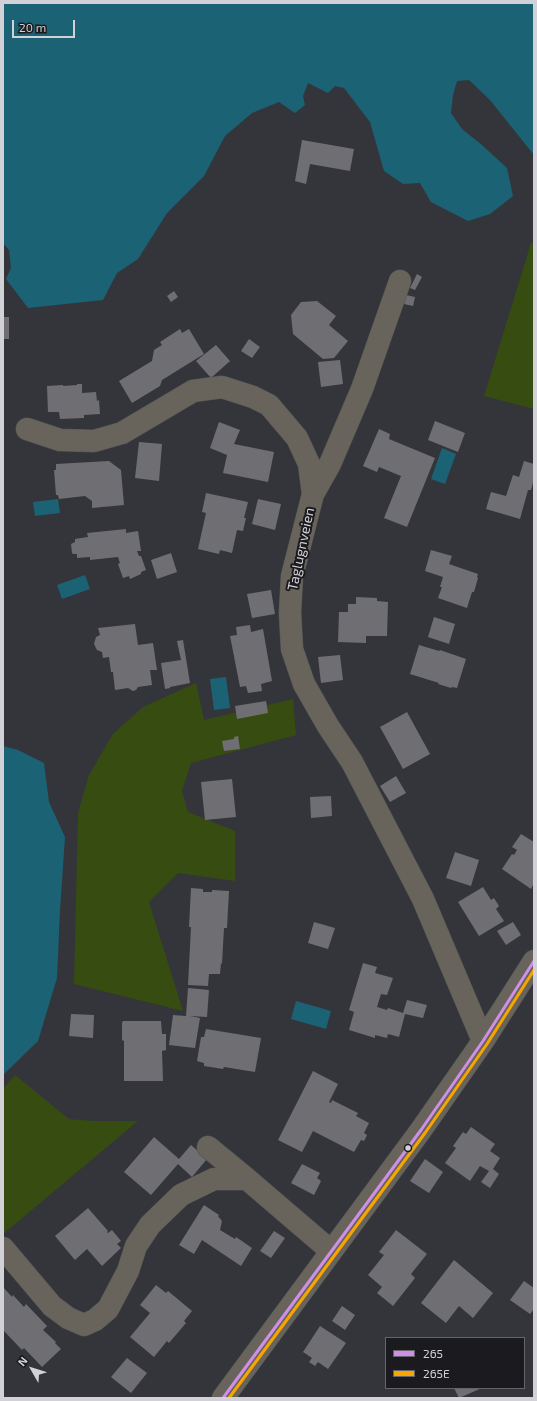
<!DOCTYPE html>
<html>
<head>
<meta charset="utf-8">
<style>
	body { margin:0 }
	#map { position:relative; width:537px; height:1401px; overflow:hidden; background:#34353a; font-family:"Exo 2",sans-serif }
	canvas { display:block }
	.frame { position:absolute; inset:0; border:4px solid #d1d1d7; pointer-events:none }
	.legend { position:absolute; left:385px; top:1337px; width:140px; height:52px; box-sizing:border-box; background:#1b1b1f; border:1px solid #646469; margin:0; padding:5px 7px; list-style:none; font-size:12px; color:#d1d1d7 }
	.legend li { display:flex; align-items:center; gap:8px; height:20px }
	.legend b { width:20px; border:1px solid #646469 }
	.north { position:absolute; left:12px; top:1349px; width:40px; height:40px; -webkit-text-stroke:3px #1b1b1f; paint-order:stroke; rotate:309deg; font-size:11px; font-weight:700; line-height:16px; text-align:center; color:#d1d1d7 }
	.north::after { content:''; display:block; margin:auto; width:14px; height:18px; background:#d1d1d7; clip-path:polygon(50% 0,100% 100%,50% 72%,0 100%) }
	.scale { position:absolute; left:12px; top:20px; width:63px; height:18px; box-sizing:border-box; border:2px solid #d1d1d7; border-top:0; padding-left:5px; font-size:12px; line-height:14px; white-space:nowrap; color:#d1d1d7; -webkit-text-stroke:3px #1b1b1f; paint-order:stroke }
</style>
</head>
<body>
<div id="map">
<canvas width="537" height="1401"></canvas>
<div class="frame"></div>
<ul class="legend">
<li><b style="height:5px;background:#ce8fe9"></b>265</li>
<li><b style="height:5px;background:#f7a600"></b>265E</li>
</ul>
<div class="north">N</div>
<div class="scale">20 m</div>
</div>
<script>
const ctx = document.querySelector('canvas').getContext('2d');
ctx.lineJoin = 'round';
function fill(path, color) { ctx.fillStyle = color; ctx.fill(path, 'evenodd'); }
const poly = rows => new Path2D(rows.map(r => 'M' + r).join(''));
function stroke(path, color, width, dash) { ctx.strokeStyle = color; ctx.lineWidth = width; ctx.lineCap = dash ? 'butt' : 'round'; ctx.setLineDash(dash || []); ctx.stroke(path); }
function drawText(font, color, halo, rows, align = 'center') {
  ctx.font = font + ' "Exo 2",sans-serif'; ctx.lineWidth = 4; ctx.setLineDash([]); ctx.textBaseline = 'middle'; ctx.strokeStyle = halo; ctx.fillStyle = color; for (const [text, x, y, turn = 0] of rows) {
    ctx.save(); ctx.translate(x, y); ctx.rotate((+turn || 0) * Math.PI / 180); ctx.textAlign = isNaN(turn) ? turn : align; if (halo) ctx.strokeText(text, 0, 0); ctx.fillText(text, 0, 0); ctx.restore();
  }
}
fill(poly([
	[531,243,534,243,534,409,484,396],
	[196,683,204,720,293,699,296,735,191,763,182,791,188,812,235,831,235,881,178,873,149,902,183,1011,74,984,78,813,89,775,113,734,143,707],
	[15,1075,69,1119,94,1121,138,1121,3,1234,3,1089]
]), '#374c10');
fill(poly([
	[3,3,534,3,534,155,490,100,469,80,457,81,453,95,451,113,462,129,482,145,507,168,513,196,490,214,468,221,431,202,420,183,403,184,384,171,370,122,344,88,335,86,328,93,308,83,303,96,305,105,295,113,279,102,252,113,225,136,204,176,167,213,138,259,117,273,103,300,28,308,6,279,11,268,9,250,3,243],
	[442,448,456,454,445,484,431,479],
	[58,499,60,513,35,516,33,502],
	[85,575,90,589,62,599,57,585],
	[226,677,230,708,214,710,210,679],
	[3,746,18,750,44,763,49,802,65,837,60,910,57,978,38,1041,3,1075],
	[296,1001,331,1011,326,1029,291,1019]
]), '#1b6274');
fill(poly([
	[302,140,354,149,350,171,310,164,306,184,295,181],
	[417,274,422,277,415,290,410,288],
	[174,291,178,297,171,302,167,296],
	[406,295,415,297,413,306,404,304],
	[317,301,336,316,329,325,348,341,334,358,323,359,293,334,291,315,301,302],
	[3,317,9,317,9,339,3,339],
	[180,329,182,333,189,329,204,354,162,380,160,386,132,403,119,381,152,361,154,350,162,345,160,342],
	[249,339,260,347,252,358,241,351],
	[216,345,230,361,211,378,196,361],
	[340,360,343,384,321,387,318,362],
	[77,384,82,384,82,393,96,392,97,401,99,400,100,414,84,415,84,418,60,419,59,412,48,412,47,386,63,385,63,386,77,385],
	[435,421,465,433,458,452,428,440],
	[219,422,240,430,234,444,274,452,268,482,223,473,227,455,210,448],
	[379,429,390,434,389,439,435,458,407,527,384,518,401,476,379,467,377,472,363,466],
	[139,442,162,444,159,481,135,478],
	[109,461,121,470,124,505,92,508,92,501,85,496,59,499,58,495,56,495,54,470,56,470,56,464],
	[524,461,534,464,533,476,534,476,534,479,531,490,528,490,520,519,486,509,491,492,506,496,513,475,519,477],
	[206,493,248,502,244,518,246,518,243,531,237,530,232,553,220,550,219,554,198,549,206,513,202,512],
	[258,499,281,504,275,530,252,524],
	[126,529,126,533,138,531,141,551,137,551,139,556,141,556,146,570,141,572,141,574,130,579,129,576,123,578,118,564,120,563,118,557,90,560,90,557,77,558,77,554,73,554,72,553,71,544,75,542,75,539,88,537,87,533],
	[431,550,452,556,449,564,478,574,477,577,478,578,474,592,472,592,467,608,438,598,442,587,440,587,443,577,425,571],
	[171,553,177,572,157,579,151,560],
	[271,590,275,614,252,618,247,594],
	[356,597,377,598,377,601,388,602,387,636,366,636,366,643,338,642,339,612,348,612,348,604,356,604],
	[434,617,455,624,449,644,428,637],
	[135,624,138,645,153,643,157,670,150,670,152,685,138,687,136,690,133,691,128,688,115,690,113,672,111,672,109,657,103,658,102,652,97,650,94,644,96,637,100,635,98,628],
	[250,625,251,632,263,629,272,681,261,684,262,691,248,693,246,686,240,687,230,636,237,635,236,627],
	[183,640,190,683,170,687,170,688,165,689,161,663,181,660,177,641],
	[419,645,439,651,440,650,466,659,457,688,452,687,451,688,438,684,439,683,410,674],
	[340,655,343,680,321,683,318,657],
	[266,701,268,713,237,719,235,706],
	[407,712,430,754,403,769,380,727],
	[238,736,240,749,224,751,222,741,234,739,234,737],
	[396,776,406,793,390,802,380,786],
	[232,779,236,817,205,820,201,782],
	[331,796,332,816,311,818,310,797],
	[521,834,534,842,534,883,531,889,502,869,512,854,514,855,517,850,512,847],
	[455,852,479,860,471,886,446,878],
	[483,887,491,900,494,898,499,906,496,909,504,921,479,936,458,902],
	[191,888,203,889,203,892,212,892,212,890,229,891,227,928,224,928,222,964,221,963,220,974,209,974,208,986,188,985,191,927,189,927],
	[314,922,335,928,328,949,308,943],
	[513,922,521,935,506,945,497,931],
	[363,963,377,967,375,973,393,978,387,995,381,994,377,1007,387,1010,388,1008,403,1013,407,1000,427,1005,423,1018,405,1014,399,1037,388,1034,387,1038,375,1035,375,1038,349,1030,354,1012,349,1010],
	[188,988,209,990,207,1017,190,1016,200,1018,195,1048,169,1045,173,1015,186,1016],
	[71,1014,94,1015,93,1038,69,1036],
	[123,1021,161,1021,162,1034,166,1034,166,1050,162,1051,163,1081,124,1081,124,1041,122,1040,122,1023],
	[206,1029,261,1038,255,1072,224,1067,223,1069,204,1066,204,1063,197,1061,201,1037,204,1037],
	[313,1071,338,1084,329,1102,331,1103,332,1100,358,1113,356,1116,369,1123,364,1133,367,1135,364,1141,361,1140,354,1152,313,1131,302,1152,278,1140],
	[471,1127,495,1144,490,1151,500,1158,493,1169,499,1174,490,1188,481,1182,489,1171,480,1166,470,1181,445,1163,456,1148,453,1146,463,1132,466,1134],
	[154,1137,179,1159,191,1145,207,1159,192,1177,178,1164,151,1195,124,1172],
	[425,1159,443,1172,429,1193,410,1181],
	[302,1164,320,1173,317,1178,321,1181,314,1195,291,1183],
	[204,1205,219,1215,218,1216,222,1221,220,1230,235,1239,236,1237,252,1248,241,1266,202,1240,194,1254,179,1245],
	[88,1208,108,1231,107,1232,108,1233,112,1230,121,1241,117,1244,121,1248,102,1266,87,1249,75,1260,55,1236],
	[396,1230,427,1254,411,1274,415,1278,393,1306,377,1293,382,1287,368,1275,384,1255,379,1252],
	[274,1231,285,1238,271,1258,260,1251],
	[454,1260,493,1293,473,1318,459,1306,446,1323,421,1303],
	[524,1281,534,1288,534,1309,530,1314,510,1300],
	[156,1285,166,1293,168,1291,192,1311,184,1321,186,1323,169,1343,167,1341,154,1357,130,1337,150,1313,140,1305],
	[3,1287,12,1297,13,1295,24,1307,26,1304,47,1326,43,1330,56,1342,55,1343,61,1349,42,1367,24,1348,22,1350,3,1330],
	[342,1306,355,1315,345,1330,332,1321],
	[320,1326,346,1343,328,1369,318,1362,315,1366,309,1362,312,1358,303,1352],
	[127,1358,147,1373,131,1393,111,1377],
	[454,1388,482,1388,459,1398]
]), '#6f6f73');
const minor = poly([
	[27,429,60,440,94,441,122,433,193,391,222,387,253,397,269,405,297,438,309,464,313,494,292,576,290,613,292,649,304,684,328,726,352,762,423,899,483,1041],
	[313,494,330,464,362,389,400,281],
	[208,1147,247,1179],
	[3,1248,52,1306,68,1318,84,1325,95,1320,108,1309,128,1271,136,1246,150,1225,181,1195,214,1179,247,1179,331,1251],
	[223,1398,421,1130,483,1041,534,961]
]);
stroke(minor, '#515255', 23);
stroke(minor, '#68645b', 22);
stroke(poly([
	[223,1398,421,1130,483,1041,534,961]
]), '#ce8fe9', 3);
stroke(poly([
	[229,1398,425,1133,487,1044,534,970]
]), '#f7a600', 3);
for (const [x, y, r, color] of [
	[408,1148,3.5,"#d1d1d7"]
]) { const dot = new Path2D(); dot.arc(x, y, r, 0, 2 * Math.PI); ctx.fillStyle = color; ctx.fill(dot); stroke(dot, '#1b1b1f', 1.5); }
drawText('14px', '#d1d1d7', '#1b1b1f', [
	["Taglugnveien",301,549,-78]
]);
</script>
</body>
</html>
